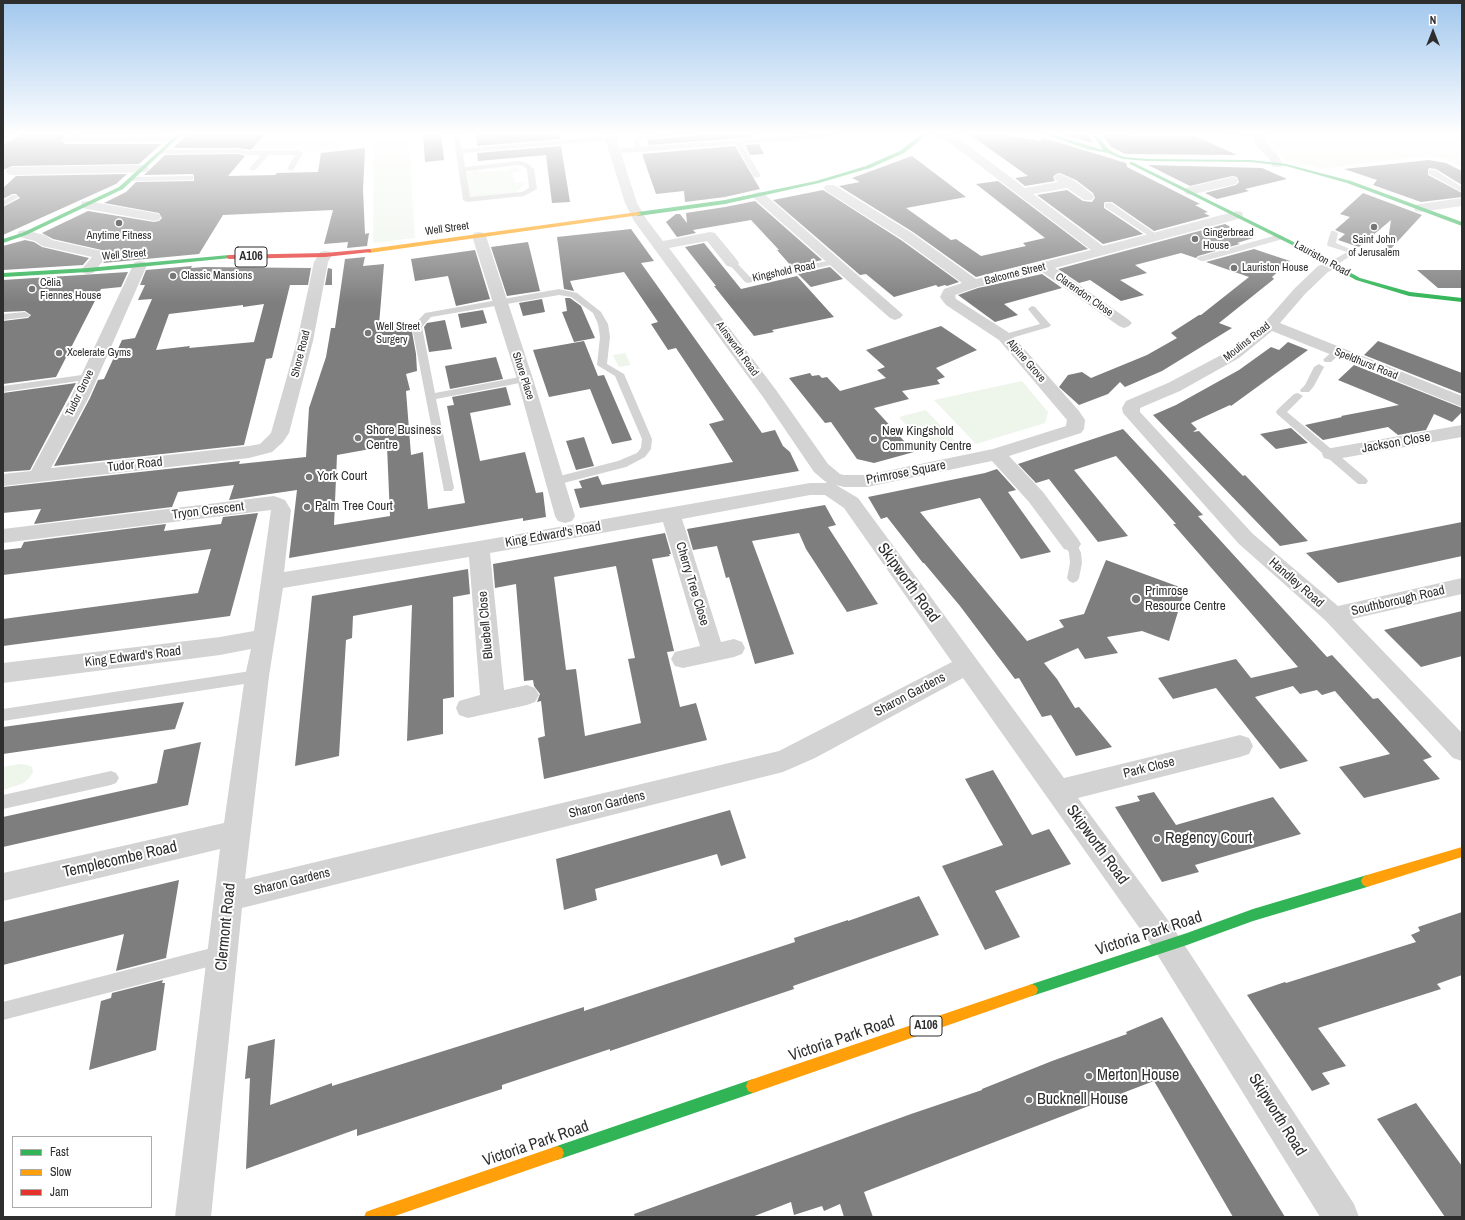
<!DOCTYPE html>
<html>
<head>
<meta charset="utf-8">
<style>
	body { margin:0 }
	#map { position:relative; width:1465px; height:1220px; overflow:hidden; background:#fff; font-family:"Archivo Narrow",sans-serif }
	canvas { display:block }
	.frame { position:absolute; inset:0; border:4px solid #2e2e2e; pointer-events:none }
	.legend { position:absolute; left:12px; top:1136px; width:140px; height:72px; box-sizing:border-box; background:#fff; border:1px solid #ababab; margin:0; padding:5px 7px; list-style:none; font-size:12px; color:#2e2e2e }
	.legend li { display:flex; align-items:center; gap:8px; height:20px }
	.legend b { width:20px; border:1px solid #ababab }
	.north { position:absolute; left:1413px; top:12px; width:40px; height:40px; -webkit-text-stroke:3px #fff; paint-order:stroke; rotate:0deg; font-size:11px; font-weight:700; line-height:16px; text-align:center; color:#2e2e2e }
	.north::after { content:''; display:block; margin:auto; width:14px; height:18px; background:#2e2e2e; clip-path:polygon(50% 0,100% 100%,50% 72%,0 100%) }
</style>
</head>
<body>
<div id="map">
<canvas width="1465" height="1220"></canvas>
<div class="frame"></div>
<ul class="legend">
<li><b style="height:5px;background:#30b455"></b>Fast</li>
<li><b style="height:5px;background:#ff9f0a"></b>Slow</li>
<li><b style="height:5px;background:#e5322d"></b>Jam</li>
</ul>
<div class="north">N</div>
</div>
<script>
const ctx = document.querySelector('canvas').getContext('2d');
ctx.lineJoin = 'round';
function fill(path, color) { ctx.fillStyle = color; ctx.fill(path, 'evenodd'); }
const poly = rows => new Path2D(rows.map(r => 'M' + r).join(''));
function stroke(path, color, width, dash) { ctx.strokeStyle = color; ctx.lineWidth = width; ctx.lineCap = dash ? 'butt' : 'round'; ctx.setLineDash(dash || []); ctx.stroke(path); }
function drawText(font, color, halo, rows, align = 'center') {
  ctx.font = font + ' "Archivo Narrow",sans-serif'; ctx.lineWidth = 4; ctx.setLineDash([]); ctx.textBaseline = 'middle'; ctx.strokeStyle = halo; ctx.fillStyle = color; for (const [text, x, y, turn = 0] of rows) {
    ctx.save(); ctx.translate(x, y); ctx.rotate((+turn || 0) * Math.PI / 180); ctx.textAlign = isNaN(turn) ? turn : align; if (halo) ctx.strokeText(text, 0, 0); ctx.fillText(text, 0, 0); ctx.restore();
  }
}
fill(poly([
	[266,132,341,132,340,150,251,152],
	[374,132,408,132,415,238,373,243],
	[1271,132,1462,132,1462,168,1445,159,1431,156,1364,163,1323,169,1288,161,1275,151,1270,144,1268,137],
	[510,166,518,168,521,171,512,172,515,183,524,182,525,184,514,194,471,198,469,196,467,172,477,169,478,172,510,170],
	[625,353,631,365,619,367,613,355],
	[1022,381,1048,412,1045,423,976,444,934,400],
	[926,410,955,441,928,449,899,417],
	[19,764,27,765,32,767,33,772,30,777,24,783,3,790,3,767]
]), '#eef5eb');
fill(poly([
	[26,132,70,132,62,140,65,144,161,144,139,164,12,166,3,170,3,145],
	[84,132,164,132,161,135,83,135],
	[423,132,441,132,444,160,425,162],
	[476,132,558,132,560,139,477,146],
	[703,132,752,132,755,137,649,145,647,140,699,135],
	[966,132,989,132,1039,141,1044,138,1126,163,1127,167,1200,204,1195,205,1208,212,1204,213,1210,216,1154,231,1112,202,1105,202,1104,203,1104,208,1143,234,1103,244,1037,195,1067,190,1083,201,1092,202,1095,198,1093,193,1076,180,1060,173,1056,174,1053,177,1055,181,1025,186,1015,178,1028,176],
	[1056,132,1086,132,1093,143],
	[1100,132,1128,132,1131,136,1195,136,1237,155,1125,154,1110,146],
	[187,135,264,135,251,150,239,148,173,148],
	[759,144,764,154,750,155,745,145],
	[561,146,570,202,552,203,546,155,478,161,477,153],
	[735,146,760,189,725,197,685,202,684,191,656,194,642,154],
	[365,148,363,190,365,234,369,233,367,246,347,248,348,242,324,244,333,210,223,215,199,254,103,263,110,255,106,251,53,239,42,233,88,211,154,222,159,221,162,218,159,213,104,203,126,192,136,182,194,181,194,176,193,174,144,175,165,155,238,154,245,156,228,176,275,175,277,173,318,172,321,153],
	[912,156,966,197,906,208,951,240,956,239,981,256,1026,246,1023,243,1045,238,976,184,998,181,1088,249,976,277,913,232,839,186,860,182,852,178],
	[1429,160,1446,163,1462,171,1462,185,1436,169,1429,168,1428,170,1428,175,1462,193,1462,197,1421,202,1373,185,1377,180,1344,169],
	[1148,165,1262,168,1287,179,1245,189,1249,191,1217,199,1205,193,1236,185,1239,182,1237,177,1232,176,1190,186],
	[127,174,116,184,3,235,3,207,20,198,16,194,12,194,3,199,3,188,16,176],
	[823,190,901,240,959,282,947,286,945,285,938,287,936,285,894,297,866,274,860,275,773,200],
	[1363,193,1422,215,1386,254,1391,220,1359,247,1338,240,1345,234,1335,230,1350,217,1340,214],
	[755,201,822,260,792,267,777,250,779,250,751,220,693,230,696,233,677,237,666,222,676,214,680,214,687,223,686,213,725,207],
	[1225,224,1253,238,1237,243,1240,244,1198,256,1196,258,1181,253,1135,265,1147,273,1120,280,1144,295,1121,301,1090,280,1079,283,1058,269],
	[631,229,654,261,641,263,762,433,775,430,783,446,790,452,799,471,580,508,574,489,582,488,579,481,598,476,602,485,733,462,709,424,724,420,676,348,668,350,651,324,658,322,624,272,570,281,574,291,564,289,557,237],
	[25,240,34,242,42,247,89,258,83,265,3,270,3,246],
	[528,242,540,291,507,296,491,247],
	[704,243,741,289,797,276,834,317,772,330,774,332,754,336,714,286,716,286,685,247],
	[1254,249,1290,261,1272,277,1274,279,1219,323,1232,328,1162,371,1125,387,1120,382,1108,394,1079,405,1059,387,1068,375,1082,372,1091,378,1147,355,1177,338,1171,333,1199,315,1201,315,1249,277,1206,262],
	[475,250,490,299,456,306,448,276,415,281,411,259],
	[365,257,363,266,384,264,379,325,407,322,407,327,411,326,416,354,417,371,406,374,410,390,406,391,411,455,423,452,428,509,465,503,447,406,454,405,452,397,506,387,511,405,470,413,480,461,525,452,536,493,543,492,546,517,523,521,523,518,289,558,297,490,229,500,234,485,178,492,172,507,34,524,41,509,3,513,3,487,240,461,239,464,306,457,309,408,326,357,331,328,335,328,345,259],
	[387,446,390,516,334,525,337,455],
	[192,266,191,268,204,267,311,268,308,285,290,285,272,358,266,359,244,445,54,466,90,398,98,380,104,379,122,340,135,338,152,299,138,300,145,285,140,285,146,270],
	[264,304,254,342,189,348,190,346,156,350,169,314,243,305,243,307],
	[830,267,843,279,811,287,798,274],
	[328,268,332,269,332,285,325,285],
	[1417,270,1462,270,1462,288,1438,288],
	[128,272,121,287,101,289,56,377,3,384,3,321,28,318,31,315,25,311,3,312,3,280],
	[1042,274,1062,288,1004,304,1018,315,995,322,958,295,978,288],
	[565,298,570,298,581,306,595,338,574,342,562,312,567,311],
	[542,299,545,312,523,316,519,303],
	[483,310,487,323,461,328,458,314],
	[445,320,452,349,429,352,424,327,427,323],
	[941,326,977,350,936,368,945,377,937,380,940,384,902,391,909,399,874,408,914,452,874,463,857,459,831,422,825,423,789,378,810,373,812,376,819,375,822,378,827,377,840,391,886,378,877,370,885,367,866,350],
	[584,341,598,376,604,375,632,440,612,444,590,389,549,397,533,350],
	[1378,341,1462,373,1462,394,1364,355],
	[1288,342,1308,350,1231,406,1230,405,1191,423,1197,429,1193,432,1199,431,1243,476,1245,475,1308,541,1280,546,1153,415,1176,405,1239,370,1271,347,1279,350],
	[496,357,503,379,450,389,445,366],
	[1354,365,1462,408,1462,412,1452,422,1434,414,1426,430,1398,435,1388,427,1323,440,1305,425,1342,417,1341,416,1399,405,1338,380],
	[76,383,30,470,3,472,3,393],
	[1291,428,1308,443,1276,449,1260,434],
	[1123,429,1203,515,1198,516,1327,657,1332,655,1373,699,1378,698,1432,757,1423,760,1440,779,1364,798,1339,767,1390,754,1335,691,1322,695,1317,690,1300,694,1293,686,1255,697,1308,761,1280,769,1216,688,1173,699,1158,678,1236,659,1251,678,1298,667,1173,524,1176,524,1116,456,1074,470,1128,536,1098,542,1049,479,1036,483,1018,464],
	[584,437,594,466,576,470,566,441],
	[997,469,1016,490,1008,492,1051,552,1021,559,980,498,920,512,1027,641,1064,627,1059,620,1084,614,1106,560,1185,589,1169,641,1142,631,1107,637,1118,653,1085,659,1078,648,1044,663,1057,679,1075,708,1079,707,1112,747,1076,756,1051,715,1042,717,1019,678,1015,679,960,606,924,563,923,563,887,517,881,519,868,497,985,473],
	[825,505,836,525,828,527,878,604,847,612,806,549,799,533,752,541,794,654,755,664,729,577,726,578,717,546,693,550,687,529],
	[258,513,230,616,3,646,3,619,198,593,211,549,3,575,3,550,21,548,24,542,166,524,164,531,221,524,223,517],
	[1462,522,1462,556,1338,583,1306,553],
	[665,533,671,554,669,554,670,556,652,559,674,651,667,652,680,707,696,703,707,740,544,779,538,738,545,736,541,701,537,702,540,694,534,686,533,680,524,681,516,584,495,588,493,564],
	[616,566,635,658,628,659,641,723,585,736,576,669,566,670,554,577],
	[468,569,470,594,453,597,454,697,443,699,443,734,407,741,412,605,353,616,352,638,346,640,339,756,295,766,312,596],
	[1462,611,1462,656,1421,667,1384,630],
	[184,702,175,729,3,754,3,727],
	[201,742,188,805,3,847,3,817,157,783,164,750],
	[993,770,1032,835,1049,829,1071,864,995,891,1020,937,985,950,942,866,1003,845,965,779],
	[1154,792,1176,825,1273,797,1301,834,1195,865,1199,872,1162,882,1115,807,1140,801,1137,796],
	[730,810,746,858,721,866,717,854,595,889,597,900,564,910,556,859],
	[179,880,166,958,116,971,124,934,3,965,3,922],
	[919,896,939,935,793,986,794,989,610,1051,610,1049,502,1085,502,1089,357,1136,357,1129,246,1169,250,1078,245,1079,248,1046,275,1039,270,1105,332,1083,332,1086,584,1007,584,1011,795,942,794,938,848,920,848,921],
	[1462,912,1462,975,1437,984,1441,989,1318,1028,1346,1066,1322,1073,1330,1084,1312,1091,1247,995,1285,982,1286,983,1416,942,1411,935,1420,931,1418,927],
	[163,980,162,983,165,983,156,1050,89,1070,101,1001,111,998,112,993],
	[1162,1017,1285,1217,1233,1217,1154,1081,864,1192,873,1217,844,1217,840,1204,824,1211,822,1206,794,1215,791,1202,752,1217,635,1217,634,1214,751,1172,911,1114,982,1090,982,1089,1052,1061,1127,1034,1126,1032],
	[1416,1103,1462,1166,1462,1217,1445,1217,1377,1119]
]), '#7e7e7e');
fill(poly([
	[453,132,459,132,462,149,610,136,613,138,610,140,463,153,465,167,519,161,527,163,534,169,537,189,524,196,467,202,463,200,453,132],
	[519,165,523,166,527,170,529,188,522,192,470,197,466,171,519,165],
	[679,132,702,132,699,134,642,139,639,142,641,147,844,132,835,137,742,144,761,176,757,178,753,176,736,144,639,152,614,153,611,151,614,149,635,147,633,142,638,136,679,132],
	[239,149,246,151,300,151,303,153,293,170,291,171,287,169,295,155,269,155,255,170,253,171,249,169,261,155,245,155,238,153,161,154,158,152,161,150,239,149],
	[1429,170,1435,170,1462,187,1462,192,1429,174,1429,170],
	[190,176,193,176,193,180,132,181,128,179,132,177,190,176],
	[12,195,15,195,19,197,3,206,3,201,12,195],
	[1105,203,1111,203,1159,236,1158,238,1152,238,1105,207,1105,203],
	[1331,231,1334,231,1338,233,1336,243,1357,252,1333,267,1330,266,1329,264,1330,262,1347,252,1328,246,1327,244,1331,231],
	[1277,235,1280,235,1284,237,1283,239,1204,261,1201,261,1197,259,1198,257,1277,235],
	[832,260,835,260,836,262,835,264,748,283,745,282,728,263,729,261,735,261,750,277,832,260],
	[559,289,577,293,601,312,608,324,610,337,607,364,624,374,652,439,651,449,645,457,626,467,556,485,552,484,550,481,552,478,618,461,637,453,641,448,642,439,615,376,597,365,600,337,598,324,593,313,571,297,559,295,431,317,422,327,435,393,525,376,530,379,525,382,436,399,454,488,452,491,444,491,412,327,425,313,559,289],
	[1032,306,1035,307,1049,323,1051,325,1049,327,1008,339,1002,339,1000,337,1002,335,1040,324,1028,309,1032,306],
	[25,312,30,315,28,317,3,320,3,314,25,312],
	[1337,349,1340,350,1342,352,1340,354,1331,362,1325,362,1323,360,1325,358,1334,350,1337,349],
	[1319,364,1324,367,1314,386,1309,392,1301,392,1300,390,1305,385,1314,367,1319,364],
	[89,374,92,375,94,377,92,379,3,392,3,386,89,374],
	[1298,393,1303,396,1287,412,1366,478,1368,481,1366,484,1358,484,1277,414,1276,412,1277,410,1294,394,1298,393],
	[1071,540,1075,541,1077,544,1081,553,1082,563,1079,578,1077,581,1073,583,1069,581,1067,578,1070,563,1069,553,1065,544,1067,541,1071,540],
	[257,670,262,672,264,676,262,680,257,682,3,721,3,709,257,670],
	[111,771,116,773,119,778,116,783,111,785,3,809,3,795,111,771],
	[223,945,229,948,232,954,229,960,223,963,3,1020,3,1002,223,945]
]), '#d3d3d3');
fill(poly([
	[3,132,14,132,12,134,3,137,3,132],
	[72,132,83,132,80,137,175,136,179,137,181,139,179,141,175,142,65,142,63,140,72,132],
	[603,132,614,132,637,203,647,220,663,241,710,232,715,233,737,260,739,263,737,266,732,267,727,266,707,241,669,248,776,390,828,464,840,474,844,475,867,475,993,449,1066,426,1067,420,999,340,946,305,942,300,940,297,944,289,962,283,902,239,826,191,824,188,826,185,834,185,912,233,976,279,1091,250,946,140,921,134,920,132,941,132,954,135,1025,188,1058,182,1054,178,1056,175,1060,174,1075,181,1092,194,1094,197,1092,200,1084,200,1067,188,1033,194,1103,246,1237,211,1242,212,1243,215,1242,218,1055,268,1129,320,1132,323,1129,326,1124,328,1119,326,1042,272,978,287,955,295,956,299,1011,334,1079,411,1085,420,1084,429,1081,433,1009,456,1043,492,1078,539,1081,544,1078,549,1071,551,1064,549,1029,502,992,461,867,487,844,487,836,485,858,498,1064,778,1240,735,1249,738,1253,746,1249,754,1240,757,1078,798,1170,923,1354,1204,1359,1217,1320,1217,1150,943,963,678,815,758,783,772,242,908,211,1217,175,1217,220,849,3,901,3,873,224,823,245,676,251,649,220,655,3,683,3,663,220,637,254,631,271,510,3,543,3,529,274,496,285,500,291,510,284,572,479,541,810,483,827,483,814,472,763,397,634,221,625,203,603,132],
	[810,495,825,495,844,508,952,662,779,751,245,879,269,676,283,588,469,557,480,695,459,701,456,708,459,715,468,718,527,705,535,702,539,695,535,688,527,685,504,690,490,553,663,522,700,646,675,652,671,659,675,666,683,668,734,657,742,654,745,648,742,642,734,639,721,642,682,519,810,495],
	[1219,132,1266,132,1265,135,1266,142,1279,157,1283,164,1281,167,1273,167,1270,160,1254,143,1254,138,1225,135,1219,132],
	[143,165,147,166,149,169,147,172,12,175,8,174,6,171,8,168,12,167,143,165],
	[1232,177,1236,178,1238,181,1236,184,1190,195,1186,194,1184,191,1186,188,1232,177],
	[759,192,763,193,900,312,903,315,900,318,895,320,890,318,755,199,753,196,755,193,759,192],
	[1462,198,1462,206,1420,212,1415,211,1414,208,1415,205,1420,204,1462,198],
	[87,201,154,213,159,214,161,217,159,220,154,221,82,208,81,205,82,202,87,201],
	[24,230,45,235,52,240,106,252,108,255,93,273,88,274,83,273,81,270,92,257,42,246,35,241,19,237,17,234,19,231,24,230],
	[479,232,484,233,486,236,533,379,575,516,572,521,565,523,558,521,555,516,517,379,472,236,474,233,479,232],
	[325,251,330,252,332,255,328,262,313,341,289,433,283,442,272,452,249,458,3,486,3,474,31,471,71,397,133,265,135,262,140,261,145,262,147,265,89,397,51,468,249,446,260,444,271,433,297,341,314,262,320,252,325,251],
	[1333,260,1338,261,1340,264,1338,267,1328,272,1305,294,1280,323,1462,396,1462,407,1272,331,1239,358,1180,391,1140,408,1140,412,1253,534,1338,606,1462,578,1462,594,1352,619,1462,733,1462,761,1453,758,1326,621,1239,544,1123,413,1122,408,1126,401,1168,383,1227,352,1265,322,1295,288,1318,266,1333,260],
	[1462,425,1462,437,1331,460,1324,458,1322,454,1324,450,1331,448,1462,425]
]), '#d3d3d3');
fill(poly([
	[180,132,184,132,123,189,26,235,3,243,3,239,22,233,119,187,180,132],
	[922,132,926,132,923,138,904,153,870,168,819,183,725,204,638,216,635,214,638,212,725,200,816,181,866,166,900,151,919,136,922,132],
	[1038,132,1044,132,1103,150,1091,132,1095,132,1107,148,1114,153,1124,157,1147,159,1251,160,1286,164,1351,181,1462,222,1462,226,1347,183,1286,166,1251,162,1147,161,1123,159,1108,153,1087,149,1038,132],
	[1132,162,1306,248,1360,278,1410,292,1462,298,1462,302,1409,296,1356,280,1302,250,1130,164,1130,162,1132,162],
	[229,255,231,256,231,258,88,272,3,277,3,273,88,268,229,255],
	[1367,875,1371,877,1373,881,1371,885,1367,887,1253,921,1187,945,1032,996,1028,994,1026,990,1028,986,1032,984,1187,933,1253,909,1367,875],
	[753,1079,758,1081,760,1086,758,1091,753,1093,557,1160,552,1158,550,1153,552,1148,557,1146,753,1079]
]), '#30b455');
fill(poly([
	[638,212,641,214,640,215,369,253,366,251,369,249,638,212],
	[1462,847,1462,857,1367,887,1363,885,1361,881,1363,877,1367,875,1462,847],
	[1032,984,1036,986,1038,990,1036,994,1032,996,753,1093,748,1091,746,1086,748,1081,753,1079,1032,984],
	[557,1146,562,1148,564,1153,562,1158,557,1160,392,1217,364,1217,366,1212,371,1210,557,1146]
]), '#ff9f0a');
fill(poly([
	[369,249,371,250,371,252,325,257,229,259,226,257,229,255,325,253,369,249]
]), '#e5322d');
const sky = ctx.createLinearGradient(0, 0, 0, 303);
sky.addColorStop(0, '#a1c7ed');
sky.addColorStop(0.44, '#fff');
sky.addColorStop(1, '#ffffff00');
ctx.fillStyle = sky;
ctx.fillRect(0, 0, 1465, 303);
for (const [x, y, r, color] of [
	[119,223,4,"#777"],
	[1374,227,4,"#777"],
	[1195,239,4,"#777"],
	[1234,268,4,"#777"],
	[173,276,4,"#777"],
	[32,289,4,"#777"],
	[368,333,4,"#777"],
	[59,353,4,"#777"],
	[358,438,4,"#777"],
	[874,439,4,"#777"],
	[309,477,4,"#777"],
	[307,507,4,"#777"],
	[1136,599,5,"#777"],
	[1157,839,4,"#777"],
	[1089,1076,4,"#777"],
	[1029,1100,4,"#777"]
]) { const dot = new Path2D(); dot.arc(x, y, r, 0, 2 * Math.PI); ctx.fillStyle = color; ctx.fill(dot); stroke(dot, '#fff', 1.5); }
drawText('11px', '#2e2e2e', '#fff', [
	["Well Street",447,229,-8],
	["Well Street",124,255,-5],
	["Lauriston Road",1322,259,29],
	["Kingshold Road",784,272,-12],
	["Balcorne Street",1015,274,-14],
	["Clarendon Close",1084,295,35],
	["Moulins Road",1247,342,-38],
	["Ainsworth Road",737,349,54],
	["Shore Road",301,354,-76],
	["Alpine Grove",1026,361,49],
	["Speldhurst Road",1366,364,22],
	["Shore Place",523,376,72],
	["Tudor Grove",80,393,-64]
]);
drawText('11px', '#2e2e2e', '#fff', [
	["Gingerbread",1203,233],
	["House",1203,246],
	["Anytime Fitness",119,236,"center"],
	["Saint John",1374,240,"center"],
	["of Jerusalem",1374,253,"center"],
	["Lauriston House",1242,268],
	["Classic Mansions",181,276],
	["Celia",40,283],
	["Fiennes House",40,296],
	["Well Street",376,327],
	["Surgery",376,340],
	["Xcelerate Gyms",67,353]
], 'left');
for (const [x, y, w] of [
	[251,257,32],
	[926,1026,32]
]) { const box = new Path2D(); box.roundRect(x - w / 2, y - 10, w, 20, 3); ctx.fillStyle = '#fff'; ctx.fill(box); stroke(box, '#2e2e2e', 1); }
drawText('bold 12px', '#2e2e2e', null, [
	["A106",251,257],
	["A106",926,1026]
]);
drawText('13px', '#2e2e2e', '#fff', [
	["Shore Business",366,431],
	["Centre",366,446],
	["New Kingshold",882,432],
	["Community Centre",882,447],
	["York Court",317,477],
	["Palm Tree Court",315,507],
	["Primrose",1145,592],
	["Resource Centre",1145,607]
], 'left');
drawText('13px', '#2e2e2e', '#fff', [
	["Jackson Close",1396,443,-10],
	["Tudor Road",135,465,-6],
	["Primrose Square",906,473,-11],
	["Tryon Crescent",208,511,-7],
	["King Edward's Road",553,535,-10],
	["Handley Road",1296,583,41],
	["Cherry Tree Close",692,584,73],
	["Southborough Road",1398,601,-13],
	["Bluebell Close",486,625,-95],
	["King Edward's Road",133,657,-7],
	["Sharon Gardens",910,695,-28],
	["Park Close",1149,768,-14],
	["Sharon Gardens",607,805,-14],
	["Sharon Gardens",292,882,-14]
]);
drawText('16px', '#2e2e2e', '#fff', [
	["Skipworth Road",908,583,54],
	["Skipworth Road",1097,845,54],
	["Templecombe Road",120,860,-13],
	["Clermont Road",226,927,-84],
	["Victoria Park Road",1149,934,-18],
	["Victoria Park Road",842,1039,-19],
	["Skipworth Road",1277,1115,58],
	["Victoria Park Road",536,1144,-19]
]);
drawText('16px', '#2e2e2e', '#fff', [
	["Regency Court",1165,839],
	["Merton House",1097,1076],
	["Bucknell House",1037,1100]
], 'left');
</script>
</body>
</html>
